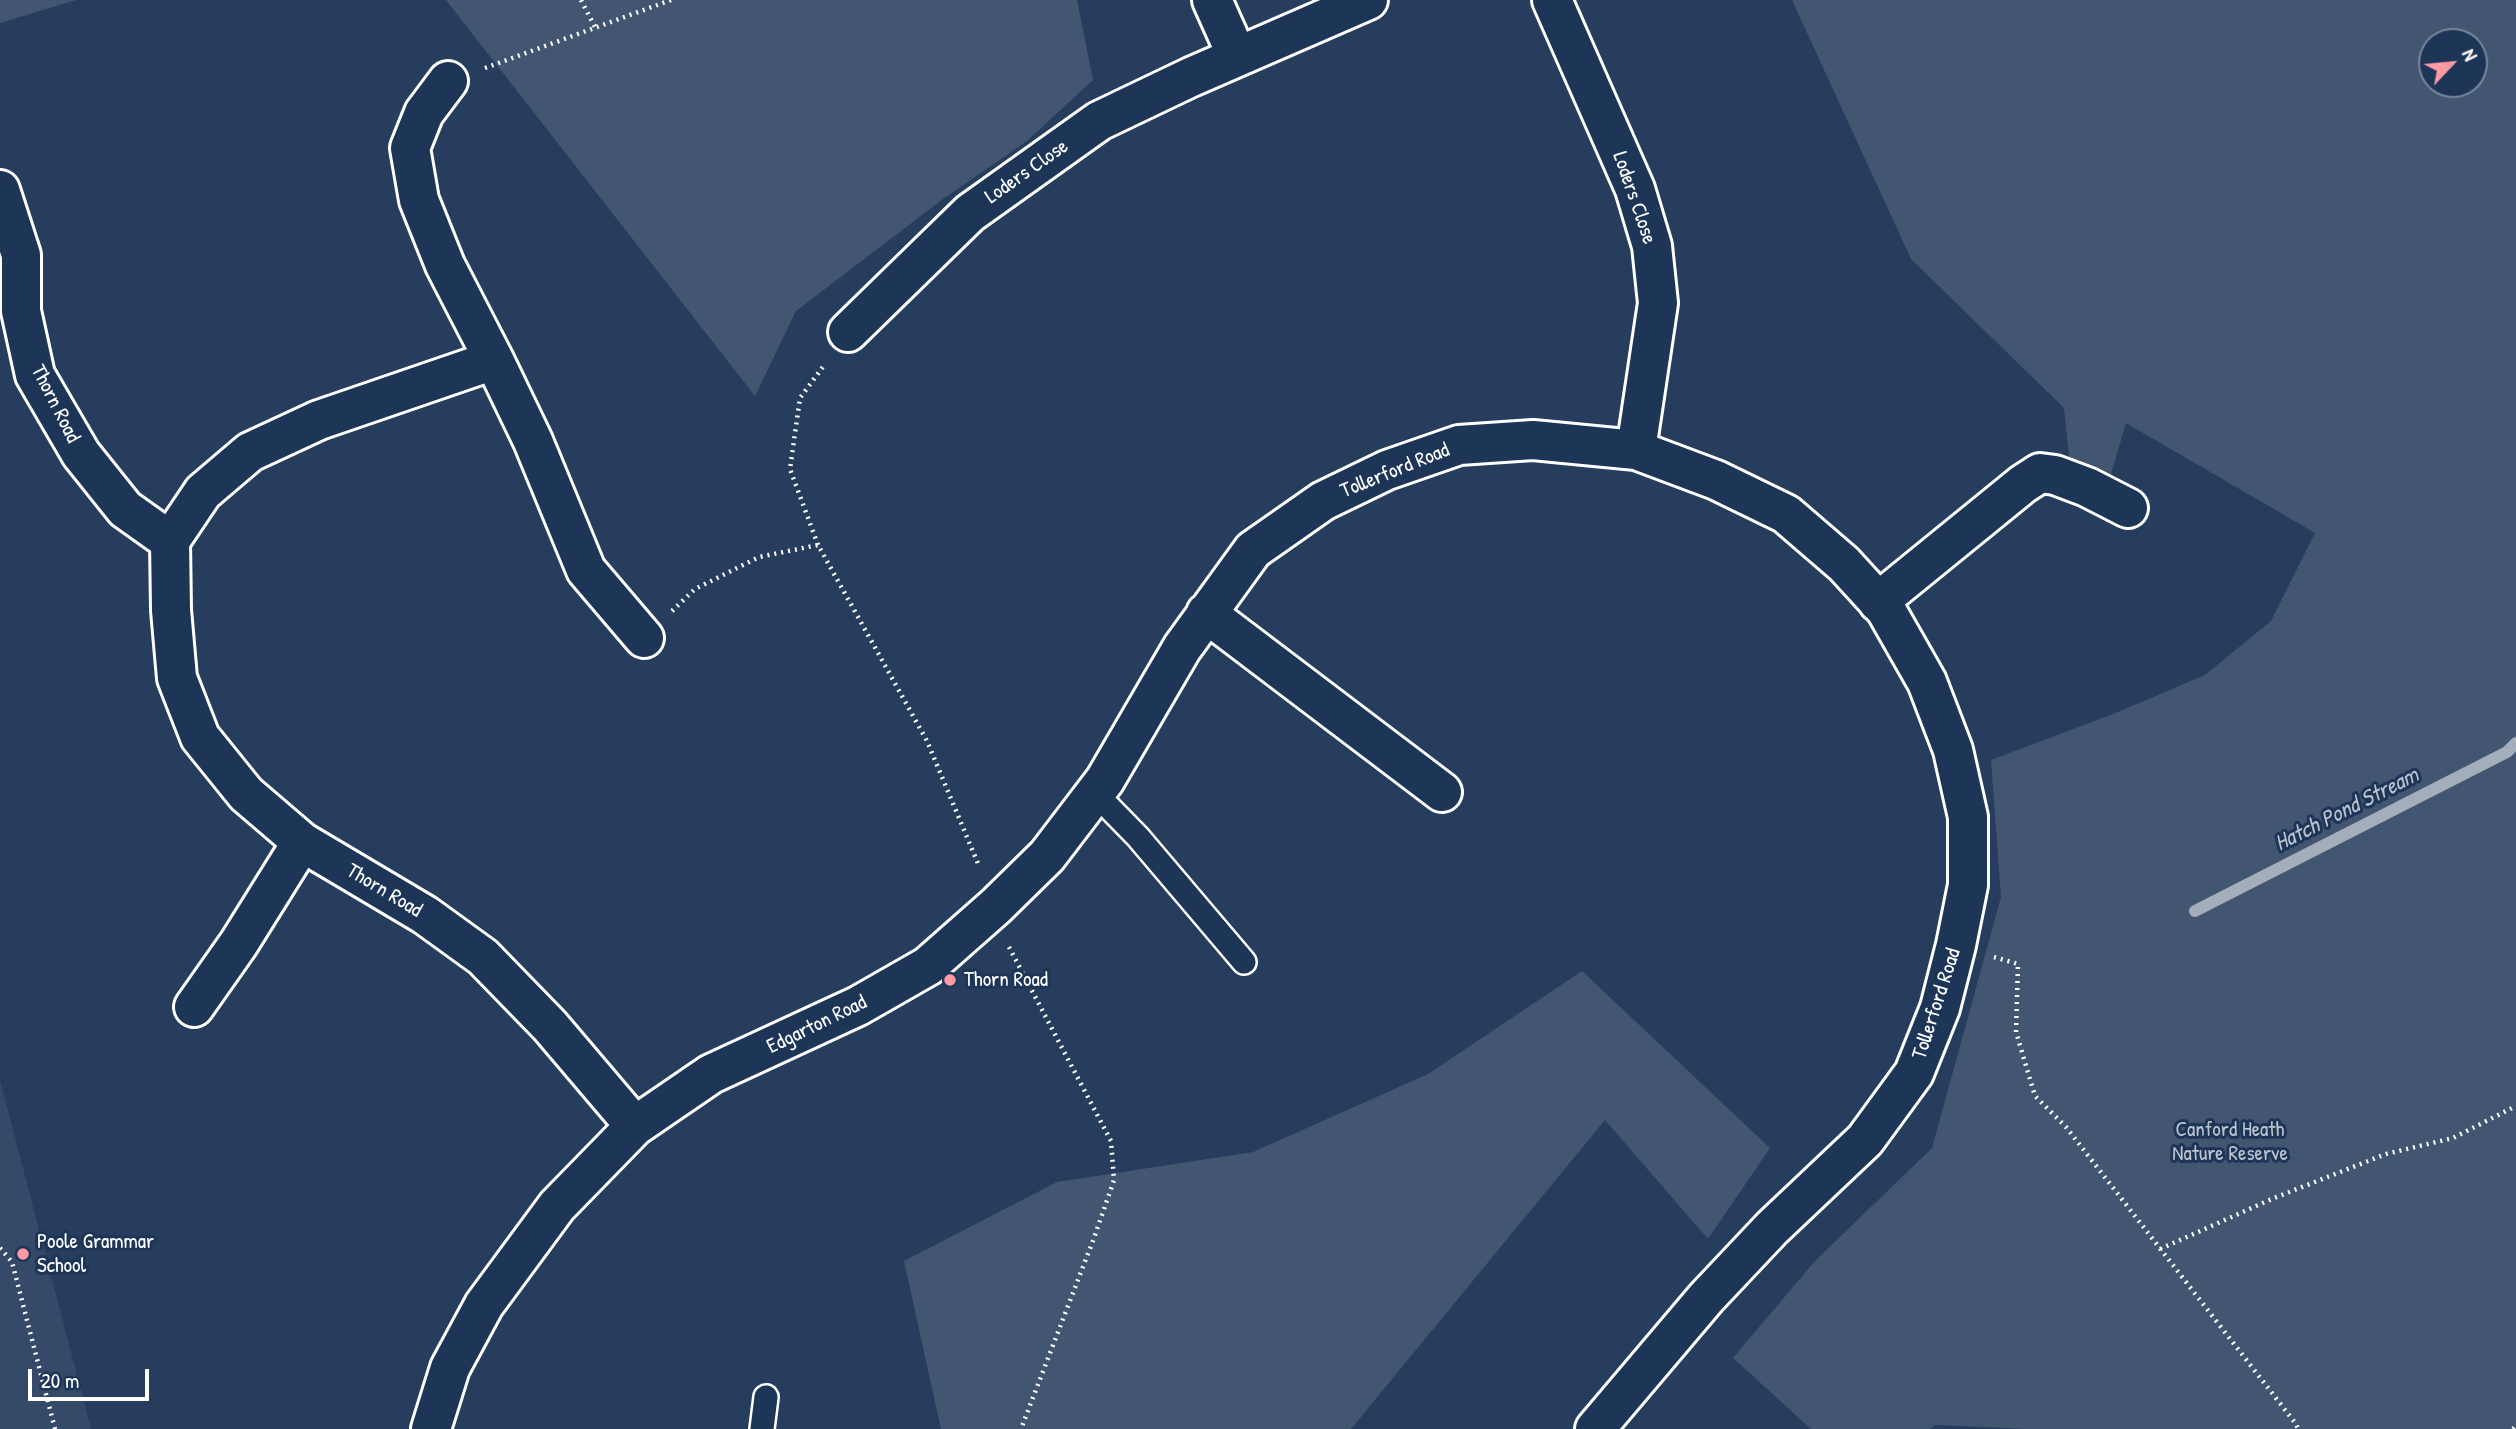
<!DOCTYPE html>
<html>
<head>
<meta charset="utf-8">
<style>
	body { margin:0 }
	#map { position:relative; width:2516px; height:1429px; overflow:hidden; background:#263d5e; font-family:"Patrick Hand",sans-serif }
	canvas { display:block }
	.north { position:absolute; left:2418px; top:28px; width:70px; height:70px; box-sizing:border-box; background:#1d3557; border:2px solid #77869a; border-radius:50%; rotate:64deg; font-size:19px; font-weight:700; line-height:28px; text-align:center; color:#fff }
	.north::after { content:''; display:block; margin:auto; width:24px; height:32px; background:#ff9aa2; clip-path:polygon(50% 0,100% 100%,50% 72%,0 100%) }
	.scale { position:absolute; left:28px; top:1369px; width:121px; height:32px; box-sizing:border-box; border:4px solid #fff; border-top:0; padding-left:9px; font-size:21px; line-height:24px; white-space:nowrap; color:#fff; -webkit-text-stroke:5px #1d3557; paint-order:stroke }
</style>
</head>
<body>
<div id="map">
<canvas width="2516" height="1429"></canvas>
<div class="north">N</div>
<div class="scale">20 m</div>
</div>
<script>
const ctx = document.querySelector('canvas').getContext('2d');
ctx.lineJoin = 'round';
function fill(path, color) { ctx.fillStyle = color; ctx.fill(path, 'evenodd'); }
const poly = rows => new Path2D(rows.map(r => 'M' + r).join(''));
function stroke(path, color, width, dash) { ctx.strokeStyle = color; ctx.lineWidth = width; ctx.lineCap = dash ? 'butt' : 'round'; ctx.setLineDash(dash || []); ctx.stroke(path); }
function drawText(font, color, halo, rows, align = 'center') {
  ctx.font = font + ' "Patrick Hand",sans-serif'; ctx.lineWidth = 6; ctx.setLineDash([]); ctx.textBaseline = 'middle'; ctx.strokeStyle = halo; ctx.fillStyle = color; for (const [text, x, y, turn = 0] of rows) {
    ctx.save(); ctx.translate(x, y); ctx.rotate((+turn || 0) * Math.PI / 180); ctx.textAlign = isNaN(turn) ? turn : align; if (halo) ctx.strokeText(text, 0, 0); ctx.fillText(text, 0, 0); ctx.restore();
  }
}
fill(poly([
	[0,1080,91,1429,0,1429]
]), '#344a68');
fill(poly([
	[0,0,76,0,0,23],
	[446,0,1077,0,1093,80,1027,141,943,199,796,311,755,396],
	[1792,0,2516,0,2516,1429,2028,1429,1935,1425,1930,1429,1811,1429,1733,1358,1815,1261,1932,1148,2001,897,1991,760,2113,714,2205,675,2271,621,2315,533,2126,423,2109,481,2070,466,2064,408,1911,259],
	[2432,42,2474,42,2474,84,2432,84],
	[1582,971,1770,1148,1708,1239,1605,1120,1351,1429,941,1429,904,1261,1057,1182,1253,1152,1428,1074]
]), '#425672');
stroke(poly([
	[2195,911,2507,752,2516,743]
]), '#a4aebb', 12);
const service = poly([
	[1095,793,1138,837,1244,962],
	[762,1429,766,1397]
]);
const minor = poly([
	[1212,0,1237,56],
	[1552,0,1635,189,1652,246,1658,303,1636,450],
	[448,81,424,113,410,148,419,200,445,265,494,360],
	[0,190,21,255,21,311,35,375,81,454,125,509,170,541],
	[848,332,970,213,1099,121,1191,77,1368,0],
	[1878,602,2023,484,2040,473,2055,475,2087,487,2128,508],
	[1206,613,1442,792],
	[194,1007,239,943,302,842],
	[635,1126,550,1026,483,957,425,915,302,842,246,794,200,737,177,678,171,610,170,541,203,492,250,452,319,420,494,360,533,441,586,570,644,638],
	[431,1429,450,1368,484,1305,557,1206,635,1126,711,1074,858,1006,928,966,996,906,1047,856,1105,780,1182,648,1253,550,1323,501,1387,470,1459,445,1533,440,1636,450,1716,480,1786,514,1844,564,1886,610,1927,682,1953,750,1968,817,1968,885,1956,945,1940,1008,1914,1073,1865,1140,1772,1228,1706,1298,1595,1429]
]);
stroke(service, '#fff', 28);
stroke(minor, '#fff', 44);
stroke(poly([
	[581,0,595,27],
	[485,68,671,0],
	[818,545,790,469,800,398,825,364],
	[672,611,695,589,759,557,818,545,927,741,979,866],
	[1009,947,1111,1141,1114,1180,1094,1238,1021,1429],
	[1994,957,2018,964,2016,1032,2035,1096,2066,1127,2296,1424,2298,1429],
	[0,1248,12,1262,55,1429],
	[2160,1249,2274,1198,2386,1154,2453,1138,2516,1106],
	[2513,1429,2516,1426]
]), '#fff', 4.5, [2, 5]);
stroke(service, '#1d3557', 23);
stroke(minor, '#1d3557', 38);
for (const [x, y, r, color] of [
	[950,980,7,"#ff9aa2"],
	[23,1254,7,"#ff9aa2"]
]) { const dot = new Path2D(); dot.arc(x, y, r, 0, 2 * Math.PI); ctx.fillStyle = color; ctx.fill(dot); stroke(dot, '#1d3557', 2.5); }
drawText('21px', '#fff', '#1d3557', [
	["Loders Close",1027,172,-35],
	["Loders Close",1634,198,71],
	["Thorn Road",55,404,63],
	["Tollerford Road",1395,471,-22],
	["Thorn Road",384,891,31],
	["Tollerford Road",1937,1004,-72],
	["Edgarton Road",817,1025,-26]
]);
drawText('21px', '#fff', '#1d3557', [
	["Thorn Road",964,980],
	["Poole Grammar",37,1242],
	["School",37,1266]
], 'left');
drawText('21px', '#bdc4ce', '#1d3557', [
	["Canford Heath",2230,1130],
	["Nature Reserve",2230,1154]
]);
drawText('italic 23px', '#bbc2cc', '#1d3557', [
	["Hatch Pond Stream",2347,810,-27]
]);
</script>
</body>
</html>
